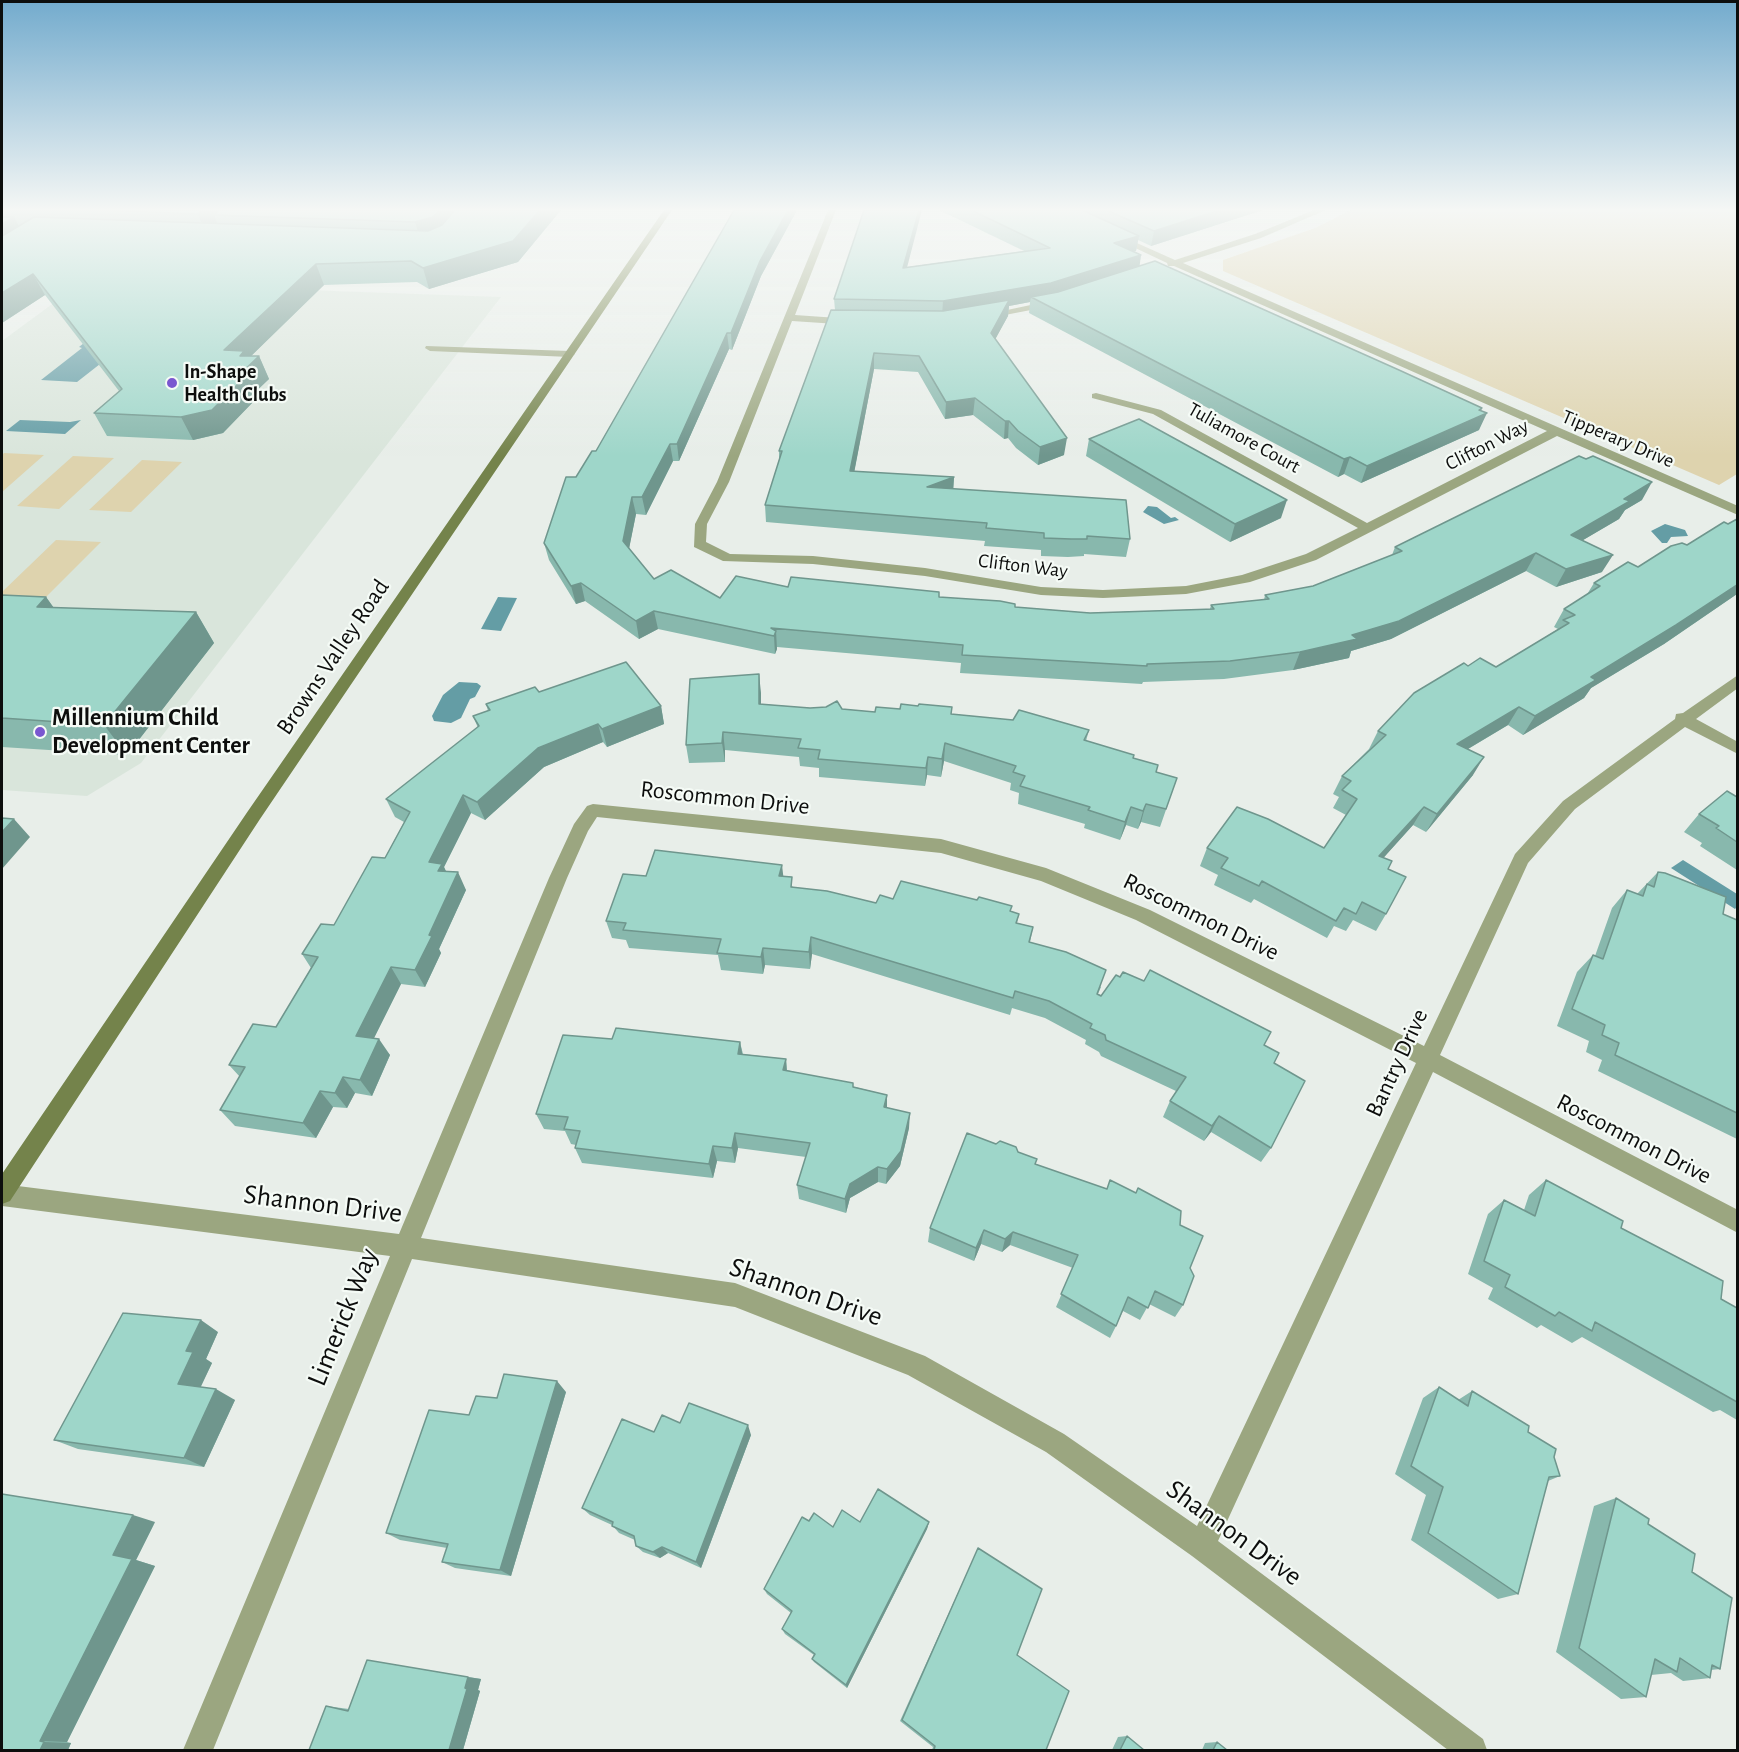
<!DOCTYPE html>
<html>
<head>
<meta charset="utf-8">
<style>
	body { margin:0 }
	#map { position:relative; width:1739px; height:1752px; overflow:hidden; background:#e8eee9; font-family:"Alegreya Sans",sans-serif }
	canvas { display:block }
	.frame { position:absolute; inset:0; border:3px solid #0d0e0d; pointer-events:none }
</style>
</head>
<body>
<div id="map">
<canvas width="1739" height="1752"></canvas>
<div class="frame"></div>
</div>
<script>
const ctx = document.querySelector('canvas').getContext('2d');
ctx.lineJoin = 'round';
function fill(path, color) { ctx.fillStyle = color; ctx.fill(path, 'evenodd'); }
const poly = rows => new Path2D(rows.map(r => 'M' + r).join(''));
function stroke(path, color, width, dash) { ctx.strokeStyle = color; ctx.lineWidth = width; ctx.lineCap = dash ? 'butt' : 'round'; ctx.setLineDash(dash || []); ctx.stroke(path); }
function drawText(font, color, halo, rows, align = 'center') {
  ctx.font = font + ' "Alegreya Sans",sans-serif'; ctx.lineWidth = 4.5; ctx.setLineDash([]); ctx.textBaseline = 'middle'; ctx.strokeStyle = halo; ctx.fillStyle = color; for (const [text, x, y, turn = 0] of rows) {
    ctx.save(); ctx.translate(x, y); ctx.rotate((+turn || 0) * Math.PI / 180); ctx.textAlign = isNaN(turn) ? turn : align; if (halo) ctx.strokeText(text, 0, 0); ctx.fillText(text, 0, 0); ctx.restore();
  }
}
fill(poly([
	[82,282,501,297,141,763,87,796,2,790,2,341]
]), '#d9e5db');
fill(poly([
	[1351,210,1737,210,1737,474,1719,485,1223,271,1223,260,1315,228],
	[4,453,44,455,2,492,2,455],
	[73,456,114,458,59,509,17,506],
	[142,460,182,462,131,512,89,510],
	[56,540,101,542,40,603,2,601,2,592]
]), '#ded3ae');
fill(poly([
	[84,343,123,346,77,382,41,380,82,348,79,347],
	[20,420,70,422,81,420,65,434,6,431],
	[1148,506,1157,507,1171,518,1175,517,1179,520,1164,524,1143,512],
	[1665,524,1685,530,1688,536,1671,537,1667,543,1662,543,1651,531],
	[498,597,517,598,501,631,481,629],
	[459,682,477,683,481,686,475,697,470,699,461,718,451,723,434,721,432,716,443,695],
	[1683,860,1737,894,1737,907,1735,909,1671,868]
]), '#649da5');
fill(poly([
	[426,346,570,351,575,354,570,357,430,351,425,348,426,346]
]), '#9ba680');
fill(poly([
	[828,210,836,210,795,315,852,319,857,322,852,325,792,321,729,482,707,524,706,542,730,554,813,556,925,568,1041,587,1103,590,1186,586,1242,575,1306,554,1358,528,1153,414,1092,398,1092,394,1096,393,1161,410,1367,523,1547,431,1174,266,1168,266,1167,263,1112,237,1119,235,1175,260,1255,234,1314,210,1326,210,1261,238,1183,263,1738,506,1738,515,1557,436,1316,560,1250,582,1186,594,1103,598,1041,595,925,576,813,564,723,561,694,547,695,524,717,482,828,210],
	[1054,300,1059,303,1057,305,984,319,979,316,1054,300],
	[1738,675,1738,688,1696,719,1738,742,1738,754,1685,727,1575,809,1528,863,1440,1055,1738,1210,1738,1233,1433,1072,1218,1541,1483,1739,1487,1750,1448,1750,1192,1556,1046,1452,908,1375,735,1307,412,1259,213,1750,183,1750,390,1256,2,1206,2,1184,399,1234,549,878,574,824,587,806,593,804,941,839,1046,868,1150,910,1424,1046,1515,854,1563,801,1675,719,1676,714,1683,713,1738,675],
	[597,817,941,853,1041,881,1136,920,1416,1063,1197,1526,1064,1434,925,1356,735,1283,421,1238,567,878,588,831,597,817]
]), '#9ba680');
fill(poly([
	[664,210,672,210,260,819,10,1201,2,1204,2,1174,248,811,664,210]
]), '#74834b');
fill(poly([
	[2,210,561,210,518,262,429,289,417,282,324,285,251,356,259,356,269,379,250,397,253,402,223,433,193,440,107,436,94,413,119,391,45,295,2,323],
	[734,210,796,210,796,212,761,276,732,350,729,349,679,461,673,461,646,515,636,514,629,548,654,579,720,598,788,587,939,597,1015,607,1090,613,1210,609,1211,605,1264,600,1265,595,1313,586,1392,555,1395,547,1642,500,1625,510,1619,519,1583,540,1602,572,1556,587,1526,571,1391,639,1351,651,1349,658,1293,670,1224,679,1143,682,1142,684,960,673,961,663,777,647,777,649,775,654,658,629,639,639,585,601,576,604,549,560,544,543,576,477,596,451],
	[939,210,1263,210,1151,246,1138,240,1136,251,1134,251,1141,255,1139,266,1482,408,1481,411,1479,430,1361,483,1344,474,1338,477,1029,313,1030,302,1009,306,1008,316,995,339,1064,455,1038,465,1016,448,1008,438,1004,439,973,415,945,419,918,372,874,369,854,472,954,477,953,489,1130,539,1126,557,1084,554,1084,556,1068,557,1041,556,1041,550,984,546,985,541,766,522,765,505,779,460,779,451,835,310,834,299,907,267,1024,251],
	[1089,439,1281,518,1230,542,1086,456],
	[1737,519,1737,594,1664,644,1591,688,1584,698,1523,735,1508,725,1468,749,1473,775,1426,832,1413,825,1383,858,1388,869,1386,914,1376,931,1353,920,1346,931,1334,926,1327,938,1254,899,1251,903,1214,885,1218,875,1200,866,1207,848,1324,848,1346,815,1333,808,1339,797,1333,794,1342,776,1369,749,1378,731,1468,666,1496,667,1558,629,1554,627,1564,609,1586,596,1594,583,1638,567,1687,545],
	[2,595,46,597,54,608,196,612,214,643,127,755,2,747],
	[759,674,761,704,810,708,842,709,875,712,918,706,952,707,951,714,1089,730,1086,741,1134,758,1156,772,1177,778,1160,827,1141,822,1138,829,1126,825,1120,840,1084,828,1085,824,1018,804,1019,793,1010,790,1011,783,944,761,941,777,927,775,925,786,819,777,819,768,800,766,799,757,725,750,725,762,689,763,686,745],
	[539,692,661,706,664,724,607,747,603,742,544,767,485,820,471,813,444,867,446,871,466,890,439,949,441,953,425,987,401,984,374,1038,390,1055,372,1096,355,1093,347,1108,333,1107,316,1138,235,1126,220,1110,240,1077,229,1065,276,1027,311,968,302,954,334,925,385,858,404,822,395,817,386,799,478,728,473,716,488,711,486,704],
	[1737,797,1737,870,1700,846,1702,843,1684,832,1699,814],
	[1658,872,1723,914,1737,920,1737,1139,1598,1071,1602,1060,1586,1052,1589,1041,1557,1026,1577,972,1593,955,1595,956,1612,908,1627,890,1637,894],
	[646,876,784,877,793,887,876,903,893,899,1011,912,1019,914,1017,923,1033,927,1030,942,1101,987,1098,994,1264,1045,1274,1063,1271,1148,1261,1162,1211,1132,1204,1141,1163,1117,1170,1101,1176,1091,1101,1056,1099,1052,1085,1044,1086,1040,1045,1018,1012,1008,1010,1015,812,954,810,969,765,965,763,974,721,970,718,955,629,948,626,940,612,938,606,921],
	[612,1039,740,1042,743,1054,786,1059,787,1070,887,1095,887,1108,909,1128,900,1166,886,1184,878,1182,850,1198,846,1213,799,1199,797,1185,806,1157,738,1148,735,1163,717,1161,713,1178,582,1163,575,1148,576,1145,571,1144,565,1131,544,1129,536,1114],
	[1018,1152,1035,1164,1180,1225,1190,1268,1183,1305,1175,1317,1149,1304,1140,1320,1123,1311,1116,1326,1110,1338,1056,1307,1073,1268,1010,1245,1002,1252,981,1244,974,1261,928,1242,930,1228],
	[1546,1180,1621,1228,1721,1299,1737,1308,1737,1420,1720,1410,1713,1412,1582,1337,1572,1343,1541,1325,1537,1328,1488,1299,1493,1288,1468,1274,1488,1214,1504,1200,1524,1210,1529,1195],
	[218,1332,206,1359,212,1363,200,1387,235,1400,204,1467,78,1449,54,1440],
	[1439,1387,1458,1400,1472,1391,1528,1432,1554,1457,1560,1476,1548,1481,1518,1594,1498,1599,1411,1540,1426,1495,1395,1474,1423,1398],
	[566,1392,511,1576,455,1568,442,1562,447,1548,400,1540,386,1533,469,1415,497,1398],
	[680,1423,751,1435,701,1568,668,1553,660,1558,643,1552,636,1546,635,1540,619,1533,612,1525,590,1515,582,1508,654,1432],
	[1616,1498,1648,1524,1692,1572,1720,1669,1711,1670,1710,1678,1683,1681,1671,1673,1651,1675,1646,1697,1621,1699,1556,1652,1594,1506],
	[809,1521,833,1527,860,1522,929,1522,927,1529,847,1688,814,1662,812,1659,814,1655,785,1634,782,1629,791,1613,767,1594,764,1589],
	[155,1522,136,1560,155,1566,67,1742,71,1743,68,1750,2,1750],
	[975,1555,1017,1655,1046,1750,932,1750,933,1747,900,1721],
	[468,1677,481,1679,478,1690,480,1691,463,1750,309,1750,326,1706,349,1709],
	[1127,1736,1144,1750,1112,1750,1118,1737],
	[1217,1742,1227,1750,1202,1750,1205,1743]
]), '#88b8ad');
fill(poly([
	[202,210,231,210,214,215,217,223,206,234,198,214],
	[440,210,464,210,421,242,415,222],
	[540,210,561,210,518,262,429,289,423,268],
	[788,210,796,210,796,212,761,276,732,350,731,333,760,261],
	[919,210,922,210,903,283,903,268],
	[1220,210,1263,210,1151,246,1154,231],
	[14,217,25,237,2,252,2,224],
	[1139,236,1136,251,1112,258,1114,243],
	[1141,255,1139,270,1049,299,1031,297,1030,302,1009,306,1008,316,990,349,991,333,942,317,943,301],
	[316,264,324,285,248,359,259,356,269,379,250,397,253,402,223,433,193,440,181,417,235,379,224,350],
	[33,274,45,295,2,323,2,293],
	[727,333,729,349,679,461,677,444],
	[874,353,874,369,851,489,850,471],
	[975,398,973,415,945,419,946,402],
	[1482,408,1478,417,1487,413,1479,430,1361,483,1367,466],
	[1005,421,1009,421,1008,438,1004,439],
	[1067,438,1064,455,1038,465,1040,447],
	[670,444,673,461,646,515,642,497],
	[1350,457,1344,474,1338,477,1344,459],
	[954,477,953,495,927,487],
	[1652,482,1642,500,1625,510,1619,519,1561,553,1571,535,1624,499],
	[632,497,636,514,627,559,623,541],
	[1287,500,1281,518,1230,542,1235,524],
	[1536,553,1526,571,1391,639,1351,651,1349,658,1293,670,1300,652,1352,635],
	[1613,555,1602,572,1556,587,1566,569],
	[581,583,585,601,576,604,571,586],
	[1737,585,1737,594,1664,644,1591,688,1584,698,1523,735,1535,716,1591,677],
	[46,597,68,628,37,607],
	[654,611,658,629,639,639,636,621],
	[196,612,214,643,127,755,104,725],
	[776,631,777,649,775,654,774,636],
	[759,674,761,693,761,722,759,704],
	[661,706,664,724,607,747,602,729],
	[1519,707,1508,725,1446,762,1457,744],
	[598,724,603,742,544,767,485,820,477,802,538,748],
	[723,732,725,750,725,762,722,743],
	[945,743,944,761,941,777,942,759],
	[928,757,927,775,925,786,926,768],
	[1484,757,1473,775,1426,832,1437,814],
	[463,795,471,813,444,867,450,881,429,862],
	[1146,804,1141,822,1138,829,1143,811],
	[1131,807,1126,825,1120,840,1125,822],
	[1424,807,1413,825,1369,874,1379,856],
	[14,819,30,837,2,869,2,832],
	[782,865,784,882,779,876],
	[458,872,466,890,439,949,441,953,425,987,415,970,429,935],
	[811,937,812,954,810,969,809,952],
	[763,948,765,965,763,974,761,957],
	[391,967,401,984,367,1052,356,1036],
	[379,1039,390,1055,372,1096,360,1080],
	[740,1042,743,1058,738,1054],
	[786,1059,787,1075,783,1070],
	[343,1077,355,1093,347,1108,335,1093],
	[320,1091,333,1107,316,1138,303,1123],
	[887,1095,887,1110,884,1107],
	[910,1113,909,1128,900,1166,886,1184,887,1169],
	[1219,1116,1211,1132,1204,1141,1212,1126],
	[735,1133,738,1148,735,1163,732,1148],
	[713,1146,717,1161,713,1178,709,1164],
	[878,1167,878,1182,850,1198,846,1213,845,1199,850,1184],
	[984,1230,981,1244,974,1261,976,1248],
	[1013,1232,1010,1245,1002,1252,1005,1239],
	[201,1320,218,1332,206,1359,212,1363,197,1395,178,1384,186,1351],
	[557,1381,566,1392,511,1576,500,1570],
	[216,1389,235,1400,204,1467,184,1458],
	[748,1425,751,1435,701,1568,696,1562],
	[133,1515,155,1522,136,1560,155,1566,67,1742,40,1741,113,1555],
	[929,1522,927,1529,847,1688,846,1685],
	[662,1547,668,1553,660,1558,653,1552],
	[468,1677,481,1679,478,1690,480,1691,463,1750,449,1750],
	[44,1742,71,1743,68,1750,40,1750]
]), '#6f968d');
const building = poly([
	[100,210,202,210,198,214,100,210],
	[219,210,440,210,433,217,415,222,214,215,219,210],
	[455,210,540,210,513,241,423,268,411,261,316,264,224,350,244,351,240,356,259,356,235,379,242,380,212,410,181,417,94,413,122,389,33,274,2,293,2,236,34,217,428,231,442,225,455,210],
	[734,210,788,210,760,261,731,333,727,333,677,444,670,444,642,497,632,497,623,541,654,579,671,570,720,598,736,576,788,587,791,577,939,592,939,597,1000,601,1015,604,1015,607,1090,613,1214,609,1211,605,1269,599,1265,595,1313,586,1402,551,1395,547,1579,456,1586,459,1593,456,1652,482,1624,499,1630,501,1571,535,1613,555,1566,569,1536,553,1399,621,1352,635,1357,639,1300,652,1230,661,1147,664,1147,666,962,655,963,645,771,628,776,631,774,636,654,611,636,621,581,583,571,586,544,543,566,477,576,477,592,451,596,451,734,210],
	[864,210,919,210,903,268,1050,248,971,210,1082,210,1139,236,1114,243,1141,255,1051,283,943,301,834,299,864,210],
	[1106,210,1220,210,1154,231,1106,210],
	[2,217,14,217,2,224,2,217],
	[1155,261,1399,370,1482,408,1479,410,1487,413,1367,466,1350,457,1344,459,1031,297,1058,292,1155,261],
	[1009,300,991,333,1067,438,1040,447,1018,431,1009,421,1005,421,975,398,946,402,919,356,874,353,850,471,954,477,927,487,1126,500,1130,539,1087,536,1087,539,1071,539,1044,538,1044,533,986,528,987,523,765,505,782,451,779,451,831,310,943,311,1009,300],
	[1139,419,1287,500,1235,524,1089,439,1139,419],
	[1737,519,1737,585,1676,625,1591,677,1596,680,1535,716,1519,707,1457,744,1484,757,1437,814,1424,807,1379,856,1392,861,1388,869,1406,877,1386,914,1362,902,1356,914,1344,908,1336,921,1262,881,1259,886,1221,868,1228,858,1207,848,1237,807,1268,819,1324,848,1357,799,1342,790,1351,781,1342,776,1386,735,1378,731,1414,693,1464,663,1468,666,1480,658,1496,667,1569,623,1563,620,1575,615,1564,609,1600,586,1594,583,1628,562,1638,567,1671,546,1682,543,1687,545,1724,522,1728,524,1737,519],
	[2,595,46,597,37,607,196,612,104,725,2,718,2,595],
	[626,662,661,706,602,729,598,724,538,748,477,802,463,795,429,862,442,864,438,871,458,872,429,935,432,936,415,970,391,967,356,1036,379,1039,360,1080,343,1077,335,1093,320,1091,303,1123,220,1110,245,1067,229,1065,253,1024,276,1027,318,957,302,954,321,924,334,925,372,857,385,858,410,812,386,799,479,726,473,716,490,710,486,704,535,687,539,692,626,662],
	[759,674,759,704,810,708,826,707,837,701,842,709,875,712,876,707,900,709,901,704,918,706,919,704,952,707,951,714,1013,720,1019,710,1089,730,1084,740,1134,755,1133,758,1158,765,1156,772,1177,778,1166,809,1146,804,1143,811,1131,807,1125,822,1088,810,1090,807,1020,786,1025,776,1013,772,1016,766,945,743,942,759,928,757,926,768,818,759,820,750,798,748,801,739,723,732,722,743,686,745,690,679,759,674],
	[1727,791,1737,797,1737,842,1716,828,1719,826,1699,814,1727,791],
	[2,818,14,819,2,832,2,818],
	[655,850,782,865,779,876,792,877,791,887,827,891,876,903,880,895,893,899,901,881,977,900,979,897,1012,906,1010,911,1019,914,1016,923,1033,927,1029,942,1066,952,1106,970,1097,994,1101,996,1116,975,1120,977,1123,972,1144,981,1150,970,1271,1032,1264,1045,1279,1053,1274,1063,1305,1081,1271,1148,1219,1116,1212,1126,1170,1101,1186,1077,1106,1040,1105,1035,1090,1028,1092,1024,1049,1001,1015,991,1013,998,811,937,809,952,763,948,761,957,717,953,721,939,623,930,626,923,606,921,623,874,646,876,655,850],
	[1658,872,1665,873,1726,897,1723,914,1737,920,1737,1113,1615,1055,1619,1043,1602,1035,1605,1025,1572,1009,1593,955,1603,959,1627,890,1643,896,1647,884,1654,887,1658,872],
	[616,1028,740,1042,738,1054,786,1059,783,1070,853,1083,853,1087,887,1095,884,1107,910,1113,901,1151,887,1169,878,1167,850,1184,845,1199,797,1185,810,1143,735,1133,732,1148,713,1146,709,1164,575,1148,580,1131,564,1129,568,1117,536,1114,563,1035,612,1039,616,1028],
	[967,1133,996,1144,1000,1141,1016,1147,1018,1152,1037,1159,1035,1164,1107,1189,1110,1180,1136,1193,1138,1188,1181,1211,1180,1225,1203,1236,1190,1268,1194,1276,1183,1305,1155,1291,1148,1308,1128,1297,1116,1326,1061,1294,1078,1255,1013,1232,1005,1239,984,1230,976,1248,930,1228,967,1133],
	[1546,1180,1623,1221,1621,1228,1723,1281,1721,1299,1737,1308,1737,1402,1595,1322,1592,1331,1559,1312,1555,1316,1505,1287,1510,1275,1484,1261,1504,1200,1535,1216,1546,1180],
	[123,1313,201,1320,186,1351,193,1352,178,1384,216,1389,184,1458,54,1440,123,1313],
	[504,1374,557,1381,500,1570,442,1562,448,1544,386,1533,429,1410,469,1415,476,1396,497,1398,504,1374],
	[1439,1387,1468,1406,1472,1391,1529,1426,1528,1432,1556,1449,1554,1457,1560,1476,1549,1477,1518,1594,1428,1533,1443,1487,1411,1466,1439,1387],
	[689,1403,748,1425,696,1562,662,1547,653,1552,636,1546,634,1536,612,1526,613,1522,582,1508,622,1419,654,1432,662,1415,680,1423,689,1403],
	[878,1489,929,1522,846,1685,812,1659,815,1654,782,1629,792,1611,764,1589,802,1517,809,1521,814,1513,833,1527,842,1510,860,1522,878,1489],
	[2,1494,133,1515,113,1555,132,1559,40,1741,44,1742,40,1750,2,1750,2,1494],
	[1616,1498,1649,1519,1648,1524,1695,1554,1692,1572,1732,1598,1720,1669,1712,1665,1710,1678,1680,1658,1677,1672,1655,1659,1646,1697,1579,1648,1616,1498],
	[978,1548,1042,1589,1017,1655,1069,1691,1046,1750,934,1750,935,1746,902,1720,978,1548],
	[367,1660,468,1677,465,1688,467,1689,449,1750,309,1750,326,1706,348,1711,367,1660],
	[1127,1736,1144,1750,1120,1750,1127,1736],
	[1217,1742,1227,1750,1213,1750,1217,1742]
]);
fill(building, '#9ed6c9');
stroke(building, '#6f968d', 1.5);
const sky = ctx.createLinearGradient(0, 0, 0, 456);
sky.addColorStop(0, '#73abcd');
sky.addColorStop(0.46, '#f5f7f5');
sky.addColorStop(1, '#f5f7f500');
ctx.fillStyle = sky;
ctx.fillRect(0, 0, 1739, 456);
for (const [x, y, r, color] of [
	[172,383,6,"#7a57d0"],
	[40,732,6,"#7a57d0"]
]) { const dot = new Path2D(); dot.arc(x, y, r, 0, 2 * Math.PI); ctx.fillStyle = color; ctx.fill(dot); stroke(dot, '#f5fbf6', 2); }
drawText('bold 20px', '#0d0e0d', '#f5fbf6', [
	["In-Shape",184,372],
	["Health Clubs",184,395]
], 'left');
drawText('20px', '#0d0e0d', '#f5fbf6', [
	["Tuliamore Court",1244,438,29],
	["Tipperary Drive",1618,439,23],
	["Clifton Way",1487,445,-27],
	["Clifton Way",1023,566,7]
]);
drawText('24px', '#0d0e0d', '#f5fbf6', [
	["Browns Valley Road",333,657,-56],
	["Roscommon Drive",725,798,6],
	["Roscommon Drive",1201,917,26],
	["Bantry Drive",1397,1063,-65],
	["Roscommon Drive",1634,1139,27]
]);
drawText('bold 24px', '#0d0e0d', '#f5fbf6', [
	["Millennium Child",52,718],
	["Development Center",52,746]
], 'left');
drawText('28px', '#0d0e0d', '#f5fbf6', [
	["Shannon Drive",323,1204,7],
	["Shannon Drive",806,1292,19],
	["Limerick Way",343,1317,-68],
	["Shannon Drive",1234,1533,36]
]);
</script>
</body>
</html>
